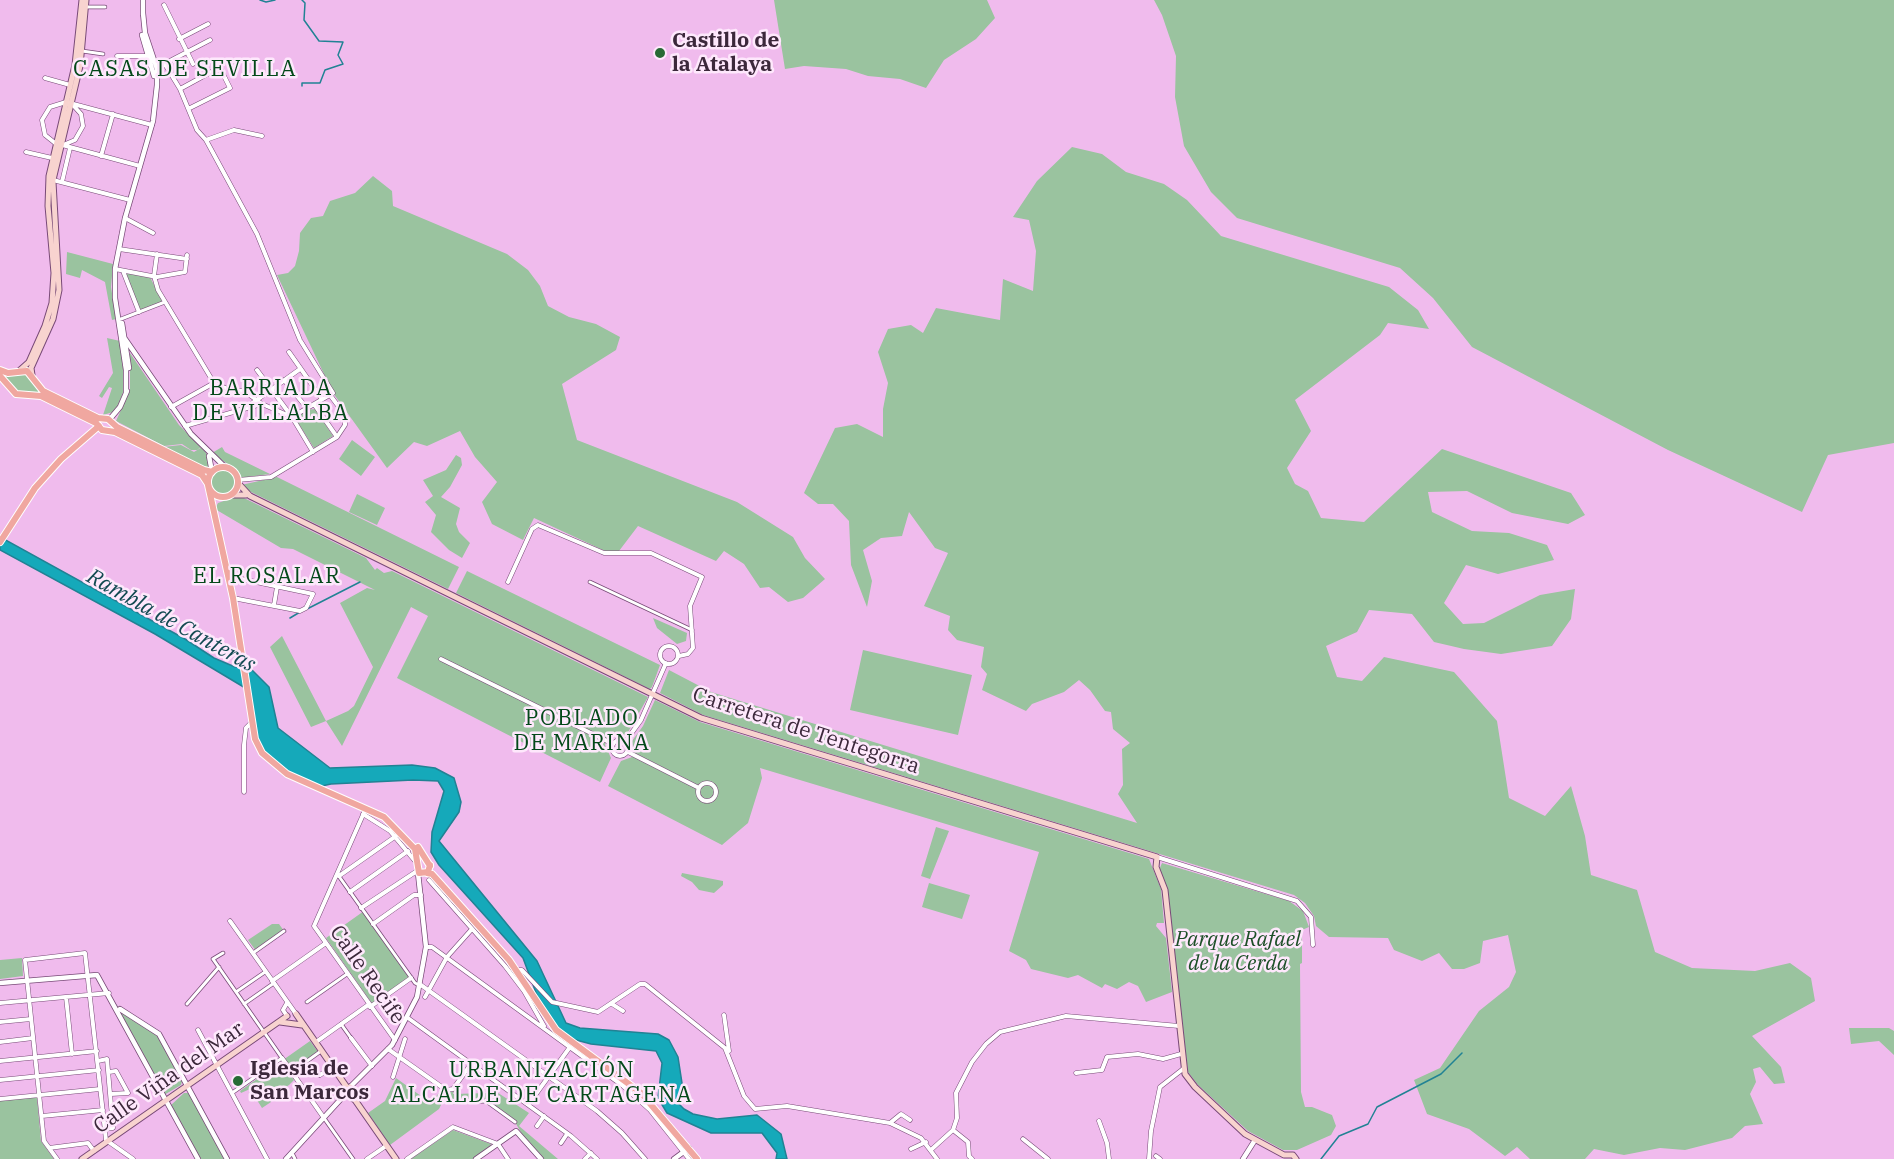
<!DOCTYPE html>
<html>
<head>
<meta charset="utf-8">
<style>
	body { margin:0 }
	canvas { display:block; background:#f0bbed }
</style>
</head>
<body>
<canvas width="1894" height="1159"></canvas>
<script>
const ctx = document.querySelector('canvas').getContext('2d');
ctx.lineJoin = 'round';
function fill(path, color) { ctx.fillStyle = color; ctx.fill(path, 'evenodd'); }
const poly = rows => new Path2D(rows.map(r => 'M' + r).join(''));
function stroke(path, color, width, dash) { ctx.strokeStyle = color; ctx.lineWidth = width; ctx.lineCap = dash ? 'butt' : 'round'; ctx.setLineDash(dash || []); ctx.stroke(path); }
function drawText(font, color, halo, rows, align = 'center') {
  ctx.font = font + ' "IBM Plex Serif",serif'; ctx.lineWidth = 5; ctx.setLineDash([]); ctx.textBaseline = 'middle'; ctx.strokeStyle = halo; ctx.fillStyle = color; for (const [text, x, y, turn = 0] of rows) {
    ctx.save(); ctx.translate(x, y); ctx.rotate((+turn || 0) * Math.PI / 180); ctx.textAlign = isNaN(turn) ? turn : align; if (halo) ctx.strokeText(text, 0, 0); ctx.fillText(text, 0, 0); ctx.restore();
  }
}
fill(poly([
	[774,0,987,0,995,18,976,39,944,60,926,88,900,79,868,76,846,69,804,66,785,69],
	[1154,0,1894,0,1894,443,1828,455,1802,512,1668,450,1472,347,1433,298,1400,268,1237,218,1211,192,1184,146,1175,97,1176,56,1162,15],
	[1072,147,1102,154,1126,172,1164,184,1187,200,1221,236,1389,287,1418,310,1429,329,1388,323,1380,335,1295,400,1311,431,1287,468,1295,484,1308,491,1321,518,1364,522,1442,449,1571,493,1585,515,1568,524,1512,513,1467,491,1428,492,1432,512,1472,531,1509,533,1547,545,1554,560,1498,574,1466,565,1444,603,1463,624,1484,623,1540,595,1575,589,1571,619,1552,646,1501,654,1464,649,1434,642,1412,614,1369,610,1357,632,1326,646,1337,677,1362,681,1384,657,1454,672,1497,721,1509,798,1545,816,1571,786,1585,836,1591,875,1637,890,1655,952,1692,968,1755,971,1790,963,1811,978,1815,1001,1752,1036,1781,1067,1785,1083,1774,1084,1760,1067,1753,1069,1756,1082,1750,1094,1763,1124,1745,1126,1732,1138,1685,1150,1660,1148,1624,1155,1594,1149,1585,1159,1530,1159,1517,1147,1505,1156,1469,1129,1427,1114,1414,1080,1440,1068,1479,1011,1509,987,1516,972,1508,935,1483,941,1480,963,1464,969,1452,969,1439,953,1422,961,1394,950,1388,938,1329,937,1316,926,1314,916,1305,903,1294,895,703,715,660,693,669,670,711,692,1137,823,1118,794,1123,785,1122,749,1130,743,1113,729,1111,712,1105,711,1090,690,1079,680,1064,692,1032,704,1026,711,982,690,987,674,981,667,984,647,957,640,948,630,950,616,924,606,948,553,935,548,909,512,902,536,881,538,863,550,872,581,867,607,851,565,849,521,833,504,818,504,804,493,835,428,857,424,883,437,883,409,888,383,878,352,888,329,911,325,923,333,936,308,1000,320,1003,279,1033,291,1036,251,1029,220,1013,217,1037,181],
	[373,176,392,191,393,206,507,254,528,270,540,286,548,306,569,317,596,324,620,337,616,350,562,384,577,440,737,502,793,537,805,558,825,579,803,598,788,602,769,587,760,588,744,564,724,551,716,561,638,526,619,551,605,551,534,518,523,540,492,524,482,502,497,482,475,457,460,431,427,446,414,442,387,468,333,393,277,275,288,273,295,266,299,251,300,233,311,218,323,216,330,201,355,193],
	[67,252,113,264,111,287,116,319,112,320,105,282,82,270,80,278,66,274],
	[123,273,150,277,163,303,139,312],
	[107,338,120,341,125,387,118,406,113,412,103,415,112,388,109,387,102,398,99,396,113,373],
	[130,353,179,425,201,447,197,450,191,450,182,444,164,446,116,421,130,390],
	[24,370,36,384,73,406,41,396,21,396,0,376,4,372],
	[315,409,333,436,314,448,295,418,306,410],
	[352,440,375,457,361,476,339,459],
	[181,445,194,452,202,447,211,460,213,471,220,468,232,471,238,480,235,492,225,497,215,495,207,481,163,447],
	[222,447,225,452,270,474,240,478,236,470,212,453],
	[456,455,461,458,462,465,450,487,441,497,460,508,456,524,459,532,470,543,462,558,449,550,431,532,436,515,425,502,433,496,423,480,446,470],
	[277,477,459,567,448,589,251,492,241,485],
	[357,494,385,508,377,525,349,512],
	[235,497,242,497,366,558,375,570,377,568,384,573,392,571,648,697,627,734,607,738,605,745,611,758,600,782,397,678,428,616,411,607,342,746,326,721,311,727,270,647,282,636,326,721,348,711,354,706,373,667,340,603,367,588,375,590,293,549,281,548,215,509,218,503],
	[467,571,660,665,652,687,650,689,456,593],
	[653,618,687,633,686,641,677,644,657,628],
	[863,650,972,675,958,735,850,710],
	[655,700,700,722,1149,859,1161,889,1164,923,1157,923,1156,926,1166,938,1172,992,1146,1002,1138,986,1129,982,1117,989,1105,984,1102,988,1078,975,1068,978,1031,969,1026,960,1009,951,1039,852,760,768,762,778,748,823,722,845,608,786,621,761,632,757,634,752,632,741,643,726],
	[936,827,949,831,930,879,921,876],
	[1162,863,1289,901,1303,911,1309,927,1302,930,1302,963,1300,964,1301,1092,1305,1107,1312,1107,1332,1115,1336,1126,1331,1135,1297,1150,1283,1150,1248,1131,1198,1085,1188,1072,1167,891,1159,870],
	[682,873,723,881,723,885,714,893,699,890,692,882,681,876],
	[929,883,970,895,962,919,922,907],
	[364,911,411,978,373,1005,326,938],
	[272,924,279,924,284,931,256,951,248,940],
	[22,958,23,976,0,979,0,960],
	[114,1002,123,1012,157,1031,182,1081,181,1085,164,1095],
	[1849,1028,1889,1028,1894,1031,1894,1055,1879,1041,1851,1044],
	[310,1041,319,1053,292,1072,283,1060],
	[281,1062,294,1080,289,1085,270,1098,259,1083,271,1102,262,1108,250,1089,241,1093,240,1091],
	[396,1078,428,1101,432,1102,441,1090,445,1093,454,1091,453,1094,489,1093,492,1089,529,1113,519,1126,558,1159,543,1159,523,1136,515,1122,486,1101,442,1103,439,1109,390,1145,368,1113,385,1101],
	[184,1093,189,1093,227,1159,198,1159,170,1106],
	[37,1097,41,1141,54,1159,0,1159,0,1101],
	[453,1130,491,1144,490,1147,473,1159,411,1159]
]), '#9ac39f');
const water = poly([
	[0,537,185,639,214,658,235,667,247,665,269,687,278,728,330,768,412,765,435,768,454,778,461,802,459,812,439,841,537,961,566,1023,580,1028,658,1034,669,1040,678,1057,682,1083,679,1104,684,1109,693,1114,717,1119,757,1115,781,1134,787,1159,776,1159,777,1153,762,1133,711,1133,667,1113,658,1098,662,1063,656,1051,591,1044,565,1037,542,1009,523,958,439,865,431,852,432,832,444,791,438,781,413,780,331,784,317,787,295,778,259,748,247,689,155,634,0,550,0,537]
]);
fill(water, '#15a9ba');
stroke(water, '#218294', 1.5);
stroke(poly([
	[260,0,266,2,275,0],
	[302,0,305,3,304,20,319,41,343,42,338,55,343,64,325,70,320,83,302,83,302,86],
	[307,609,360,582],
	[290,618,300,612],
	[1321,1159,1339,1136,1368,1124,1377,1107,1441,1074,1462,1053]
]), '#218294', 1.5);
const pedestrian = poly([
	[86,7,105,7],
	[82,51,103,54],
	[121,319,165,302],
	[590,582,692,630],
	[338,875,415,983,419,985],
	[223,953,213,959,282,1058,232,1093],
	[253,953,284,931],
	[236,992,265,972],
	[307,1002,347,974],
	[187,1004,219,967],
	[244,1004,274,983],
	[341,1024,351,1038],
	[292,1072,321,1051],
	[454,1102,486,1101,515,1122],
	[324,1118,353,1159],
	[293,1155,295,1159]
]);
const minor = poly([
	[164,5,193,64],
	[179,39,208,24],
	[117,56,149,56],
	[155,61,166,66,180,89,197,130,206,140,257,234,300,340,333,393,292,417,257,370],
	[164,64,210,40],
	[45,78,70,85],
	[180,89,213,71,221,70,230,88,190,108],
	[206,140,234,130,262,136],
	[63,145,75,140,83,126,81,114,72,104],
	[26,152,52,158],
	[101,156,113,114],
	[140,166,55,143,45,135,42,120,50,107,66,102,152,125],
	[53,180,130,200],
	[62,182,70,148],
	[125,218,153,233],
	[119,249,187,259],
	[157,254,154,276,158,290,214,383,230,390,244,391,262,404,292,417,313,452],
	[115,269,157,277,185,272,187,255],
	[123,271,139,312],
	[289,352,322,399],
	[284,380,306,407],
	[314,404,337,437],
	[171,407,214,383],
	[247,407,300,369],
	[185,426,261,404],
	[238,480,271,477,337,437,345,425,345,415,330,395],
	[230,581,237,578,313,594,306,608,300,611,233,598],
	[508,582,532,529,538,525,604,553,651,553,702,577,690,606,693,648,688,654,679,656],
	[274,605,277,587],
	'660 655a9 9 0 1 1 18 0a9 9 0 1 1-18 0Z',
	[441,659,613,744],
	'612 748a8 8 0 1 1 16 0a8 8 0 1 1-16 0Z',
	[625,742,641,720,666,663],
	[628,752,699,788],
	'698 792a9 9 0 1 1 18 0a9 9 0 1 1-18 0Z',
	[244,792,244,745,246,728,252,722],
	[366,808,314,926,395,1040],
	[363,814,390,831,415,861],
	[1157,857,1297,901,1311,917,1313,945],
	[339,876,396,836],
	[429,880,505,966,524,991,544,1026],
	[350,892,408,851],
	[361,908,417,871],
	[230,921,296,1014],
	[373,924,414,895,421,895],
	[426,947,432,947,623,1086,650,1110,689,1159],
	[517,970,522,970,552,1002,598,1012,640,984,645,984,725,1048,744,1096,755,1109,787,1106,890,1123,921,1138,937,1159],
	[272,981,326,943],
	[421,985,597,1111,622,1133,645,1159],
	[66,997,72,1054],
	[425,997,447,957,472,929],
	[0,1003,109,993],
	[287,1003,283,1010,287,1016],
	[612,1004,623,1011],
	[370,1007,411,978],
	[724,1015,729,1051],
	[408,1018,571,1136,597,1159],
	[0,1022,31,1019],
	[198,1030,267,1159],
	[351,1038,372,1066],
	[0,1042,33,1038],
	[316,1042,368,1005],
	[388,1049,446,1090,453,1089,471,1064],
	[282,1058,324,1118],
	[0,1061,97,1051],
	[98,1061,107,1059,113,1128,105,1129],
	[109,1072,116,1071,128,1093,111,1094],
	[1076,1073,1102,1070,1107,1057,1138,1054,1163,1059,1181,1054],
	[320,1075,332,1067],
	[393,1077,405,1039],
	[0,1080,99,1070],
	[0,1099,100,1089],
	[528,1105,570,1047],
	[42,1116,103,1110],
	[1099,1121,1107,1143,1109,1159],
	[890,1123,901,1114,910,1120],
	[537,1126,544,1116],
	[953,1130,968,1142,969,1156,972,1159],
	[1023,1139,1048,1159],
	[561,1143,567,1134],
	[49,1148,88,1143,94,1151],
	[911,1149,926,1142],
	[932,1149,953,1130,957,1118,956,1093,972,1062,986,1044,1000,1032,1066,1016,1179,1026],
	[1156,1156,1160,1159],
	[57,1159,44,1141,25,960,85,953,106,1140,133,1159],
	[367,1159,386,1146],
	[407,1159,453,1127,498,1144,508,1159],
	[585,1159,591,1153],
	[1149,1159,1151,1131,1160,1087,1183,1069]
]);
const tertiary = poly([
	[143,15,143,0],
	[142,35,154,76],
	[157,69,164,64],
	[122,323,129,368],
	[123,336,191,434,226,468],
	[126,393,126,370,115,298,115,269,125,218,153,121,157,85,157,69,145,33,143,13],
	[109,420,120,407,127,391],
	[209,456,212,472],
	[0,983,97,975,198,1159],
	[120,1009,159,1034,227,1159],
	[350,1087,392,1045,417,997,426,947,418,873],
	[286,1159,340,1100,345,1090],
	[476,1159,516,1131,541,1159],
	[674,1159,689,1148],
	[1243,1159,1255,1140]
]);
const secondary = poly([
	[53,180,80,66,86,0],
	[20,370,29,362,45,326,52,303,54,273,48,206,49,176,75,65,82,0],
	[32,375,31,368,53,319,59,290,53,182],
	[238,483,250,496,701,718,1157,857,1156,867,1165,890,1185,1074,1195,1087,1245,1134,1284,1155,1293,1155,1296,1159],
	[231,495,246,495],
	[296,1014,346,1086],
	[280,1022,302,1025],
	[345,1085,346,1094,355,1100,396,1159],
	[345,1090,350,1087,354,1092],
	[82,1159,287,1016]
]);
const primary = poly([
	[0,370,8,373,27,371,43,391,98,418,108,419,117,427,204,470,212,472],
	[0,376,16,394,41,396,96,423,102,430,115,432,202,475,208,484],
	'208 482a15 15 0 1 1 30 0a15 15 0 1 1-30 0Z',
	[208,485,233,598,255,739,262,753,287,774,384,817,415,849,419,873,428,872,430,865],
	[0,542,35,488,61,459,99,426],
	[418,847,430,866],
	[427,873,432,874,509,960,556,1030,641,1093,697,1159]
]);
stroke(pedestrian, '#784a77', 4.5);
stroke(minor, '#784a77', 5);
stroke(tertiary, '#784a77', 6);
stroke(secondary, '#784a77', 7);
stroke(primary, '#fff', 8);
stroke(pedestrian, '#fff', 3);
stroke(minor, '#fff', 4);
stroke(tertiary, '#fff', 4.5);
stroke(secondary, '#f8d3cf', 5);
stroke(primary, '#f0a7a0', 6);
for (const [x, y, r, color] of [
	[660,53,6,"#276a35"],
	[238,1081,6,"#276a35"]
]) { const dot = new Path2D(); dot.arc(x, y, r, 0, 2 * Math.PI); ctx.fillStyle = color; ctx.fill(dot); stroke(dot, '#fee8fc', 2); }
drawText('bold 21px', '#3c283b', '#fee8fc', [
	["Castillo de",672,41],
	["la Atalaya",672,65],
	["Iglesia de",250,1069],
	["San Marcos",250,1093]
], 'left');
drawText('21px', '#3c283b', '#fee8fc', [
	["Carretera de Tentegorra",806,731,18],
	["Calle Recife",367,975,55],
	["Calle Viña del Mar",169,1078,-35]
]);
drawText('italic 21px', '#1d4f27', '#fee8fc', [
	["Parque Rafael",1238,940],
	["de la Cerda",1238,964]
]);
ctx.letterSpacing = '1.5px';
drawText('22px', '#04491a', '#fee8fc', [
	["CASAS DE SEVILLA",185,70],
	["BARRIADA",271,389],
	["DE VILLALBA",271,414],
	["EL ROSALAR",267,577],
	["POBLADO",582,719],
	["DE MARINA",582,744],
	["URBANIZACIÓN",542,1071],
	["ALCALDE DE CARTAGENA",542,1096]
]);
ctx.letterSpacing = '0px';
drawText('italic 22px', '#134a52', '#fee8fc', [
	["Rambla de Canteras",171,621,29]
]);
</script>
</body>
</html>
